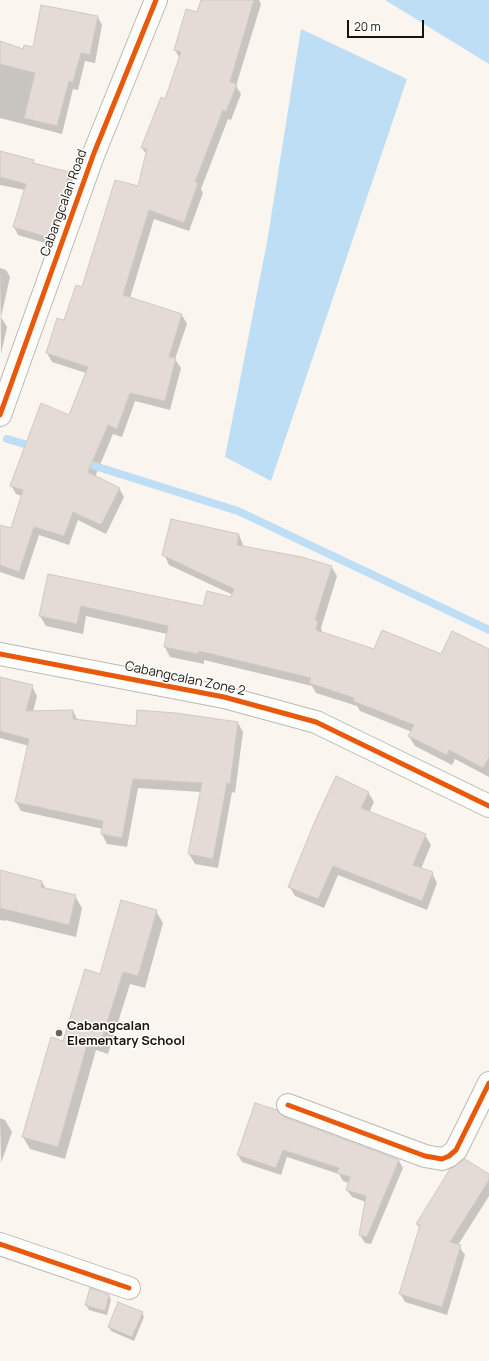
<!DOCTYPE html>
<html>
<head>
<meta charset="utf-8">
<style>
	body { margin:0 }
	#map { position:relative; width:489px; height:1361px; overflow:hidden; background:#faf6ef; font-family:Manrope,sans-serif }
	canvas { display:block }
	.scale { position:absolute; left:347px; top:20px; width:77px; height:18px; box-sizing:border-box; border:2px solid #1a1308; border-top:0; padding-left:5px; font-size:12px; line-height:14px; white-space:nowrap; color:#1a1308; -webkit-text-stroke:3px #fff; paint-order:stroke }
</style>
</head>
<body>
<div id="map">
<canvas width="489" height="1361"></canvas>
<div class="scale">20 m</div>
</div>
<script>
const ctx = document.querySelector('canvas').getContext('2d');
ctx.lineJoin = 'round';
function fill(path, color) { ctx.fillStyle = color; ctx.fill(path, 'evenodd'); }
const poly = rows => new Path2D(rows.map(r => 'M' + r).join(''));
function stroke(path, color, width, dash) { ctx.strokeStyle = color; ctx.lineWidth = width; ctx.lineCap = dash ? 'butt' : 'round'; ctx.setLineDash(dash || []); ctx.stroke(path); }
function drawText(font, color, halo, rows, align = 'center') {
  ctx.font = font + ' Manrope,sans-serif'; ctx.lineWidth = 3; ctx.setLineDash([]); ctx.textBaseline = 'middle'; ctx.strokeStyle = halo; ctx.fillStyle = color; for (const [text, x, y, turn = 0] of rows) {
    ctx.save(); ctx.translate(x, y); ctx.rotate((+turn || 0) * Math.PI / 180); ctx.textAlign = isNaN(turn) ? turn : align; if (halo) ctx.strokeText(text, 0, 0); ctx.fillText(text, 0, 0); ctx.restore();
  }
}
fill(poly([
	[385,0,489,0,489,64],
	[301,29,407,79,271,481,225,457,267,242]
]), '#bedef5');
fill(poly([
	[202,0,259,0,261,4,236,86,241,94,231,120,228,119,201,189,203,193,189,231,154,219,130,298,182,315,187,324,175,359,181,368,170,410,135,401,122,437,113,434,95,477,119,488,124,497,106,534,78,520,69,545,39,535,24,580,0,572,0,526,11,530,22,496,16,494,11,485,69,416,86,373,52,362,47,353,58,319,65,321,139,187,147,155,142,148,165,100,180,59,175,50,198,13],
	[98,17,102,25,95,63,85,61,78,90,73,89,62,134,0,118,0,42,24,50,33,48],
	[0,152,33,161,36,165,69,173,73,181,55,246,18,235,14,227,25,190,0,185],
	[0,268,6,270,10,277,1,317,7,327,1,354],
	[239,535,244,547,331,566,337,576,321,628,323,634,375,651,441,655,489,651,489,777,455,759,452,765,415,746,409,736,412,732,360,711,357,706,316,693,312,686,204,660,204,664,170,657,165,647,167,634,86,616,83,634,46,626,40,616,49,575,204,607,231,598,233,595,169,565,164,554],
	[0,678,32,686,37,696,33,712,73,711,78,721,137,727,238,723,243,732,235,793,232,792,218,868,195,864,189,854,201,792,138,788,127,847,107,844,102,834,103,829,21,811,16,802,29,746,0,738],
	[368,792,374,802,369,813,425,835,431,845,421,869,432,873,437,883,427,910,338,875,324,908,295,896,289,886],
	[0,871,42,882,46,889,75,896,82,908,76,937,5,920,5,921,0,920],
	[156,911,163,923,145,988,130,984,108,1054,96,1050,65,1159,30,1149,23,1137,101,975],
	[0,1118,5,1120,12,1132,1,1163],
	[283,1118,399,1161,403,1168,371,1244,365,1243,360,1235,366,1202,352,1197,347,1190,349,1183,343,1181,339,1174,287,1157,281,1175,242,1162,238,1155],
	[489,1175,489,1196,458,1245,465,1255,447,1315,405,1302,400,1293,420,1229,417,1224],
	[109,1295,111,1300,107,1315,89,1310,86,1305],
	[142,1313,144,1317,134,1341,111,1331,109,1327]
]), '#0003');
stroke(poly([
	[7,439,35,447],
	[82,462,238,511,489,630]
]), '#bedef5', 8);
const building = poly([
	[201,0,254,0,230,82,237,84,226,112,223,110,195,182,198,183,184,223,149,210,123,295,182,314,169,357,176,358,165,401,130,393,117,429,108,425,88,472,120,488,101,525,73,512,64,536,34,527,19,572,0,565,0,525,11,528,23,490,10,486,41,403,69,415,88,367,46,353,57,318,64,320,76,285,82,287,115,180,138,186,147,149,141,148,161,97,165,99,181,52,174,50,186,9,197,12,201,0],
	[41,5,98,16,90,55,81,53,73,82,69,81,57,126,24,118,35,73,0,64,0,41,23,49,24,45,33,47,41,5],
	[0,151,34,160,33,163,69,172,60,210,50,238,13,227,26,184,0,177,0,151],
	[171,519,239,534,237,545,302,557,332,566,315,620,318,621,316,630,374,649,382,630,441,654,452,631,489,649,489,757,483,768,449,750,447,755,408,736,414,725,353,701,354,698,309,683,311,678,199,651,198,654,164,647,168,626,81,606,77,624,39,616,48,574,203,606,207,591,231,597,234,589,162,555,171,519],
	[0,677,33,685,26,711,73,710,73,719,136,726,137,710,176,713,238,722,230,784,227,783,213,859,188,854,202,783,133,779,122,838,101,834,103,821,15,802,29,739,0,731,0,677],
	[336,776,369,792,361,808,426,834,413,865,433,872,422,901,333,866,318,899,288,887,315,821,336,776],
	[0,870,42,881,41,887,76,895,69,925,0,908,0,870],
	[121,900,157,910,138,976,123,972,101,1042,89,1038,58,1147,22,1137,51,1037,63,1041,85,969,100,974,121,900],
	[255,1103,277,1110,284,1117,399,1160,367,1237,359,1235,366,1196,346,1190,350,1177,337,1173,339,1168,283,1150,276,1168,237,1155,255,1103],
	[465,1159,489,1174,489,1180,450,1242,461,1245,442,1307,399,1294,420,1225,416,1224,450,1169,465,1159],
	[90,1288,109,1295,105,1311,85,1305,90,1288],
	[118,1302,143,1312,132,1337,108,1327,118,1302]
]);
fill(building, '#e4dbd6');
stroke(building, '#d0c8c2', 1);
const street = poly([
	[0,654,224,697,316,722,489,806],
	[288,1105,425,1156,442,1159,449,1156,456,1150,489,1083],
	[0,1244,129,1288]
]);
const secondary = poly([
	[0,415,94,153,156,0]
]);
stroke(street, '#beb9b0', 24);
stroke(secondary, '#beb9b0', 24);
stroke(street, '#fefefd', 22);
stroke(secondary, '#fefefd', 22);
stroke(poly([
	[0,415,94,153,156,0],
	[0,654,224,697,316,722,489,806],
	[288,1105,425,1156,442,1159,449,1156,456,1150,489,1083],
	[0,1244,129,1288]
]), '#e8590c', 5);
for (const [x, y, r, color] of [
	[59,1033,4,"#686259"]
]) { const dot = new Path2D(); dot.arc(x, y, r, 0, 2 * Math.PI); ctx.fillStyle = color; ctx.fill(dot); stroke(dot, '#fff', 1.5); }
drawText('13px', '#1a1308', '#fff', [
	["Cabangcalan Road",64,203,-70],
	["Cabangcalan Zone 2",185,679,12]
]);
drawText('bold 13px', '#1a1308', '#fff', [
	["Cabangcalan",67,1026],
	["Elementary School",67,1041]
], 'left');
</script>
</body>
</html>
